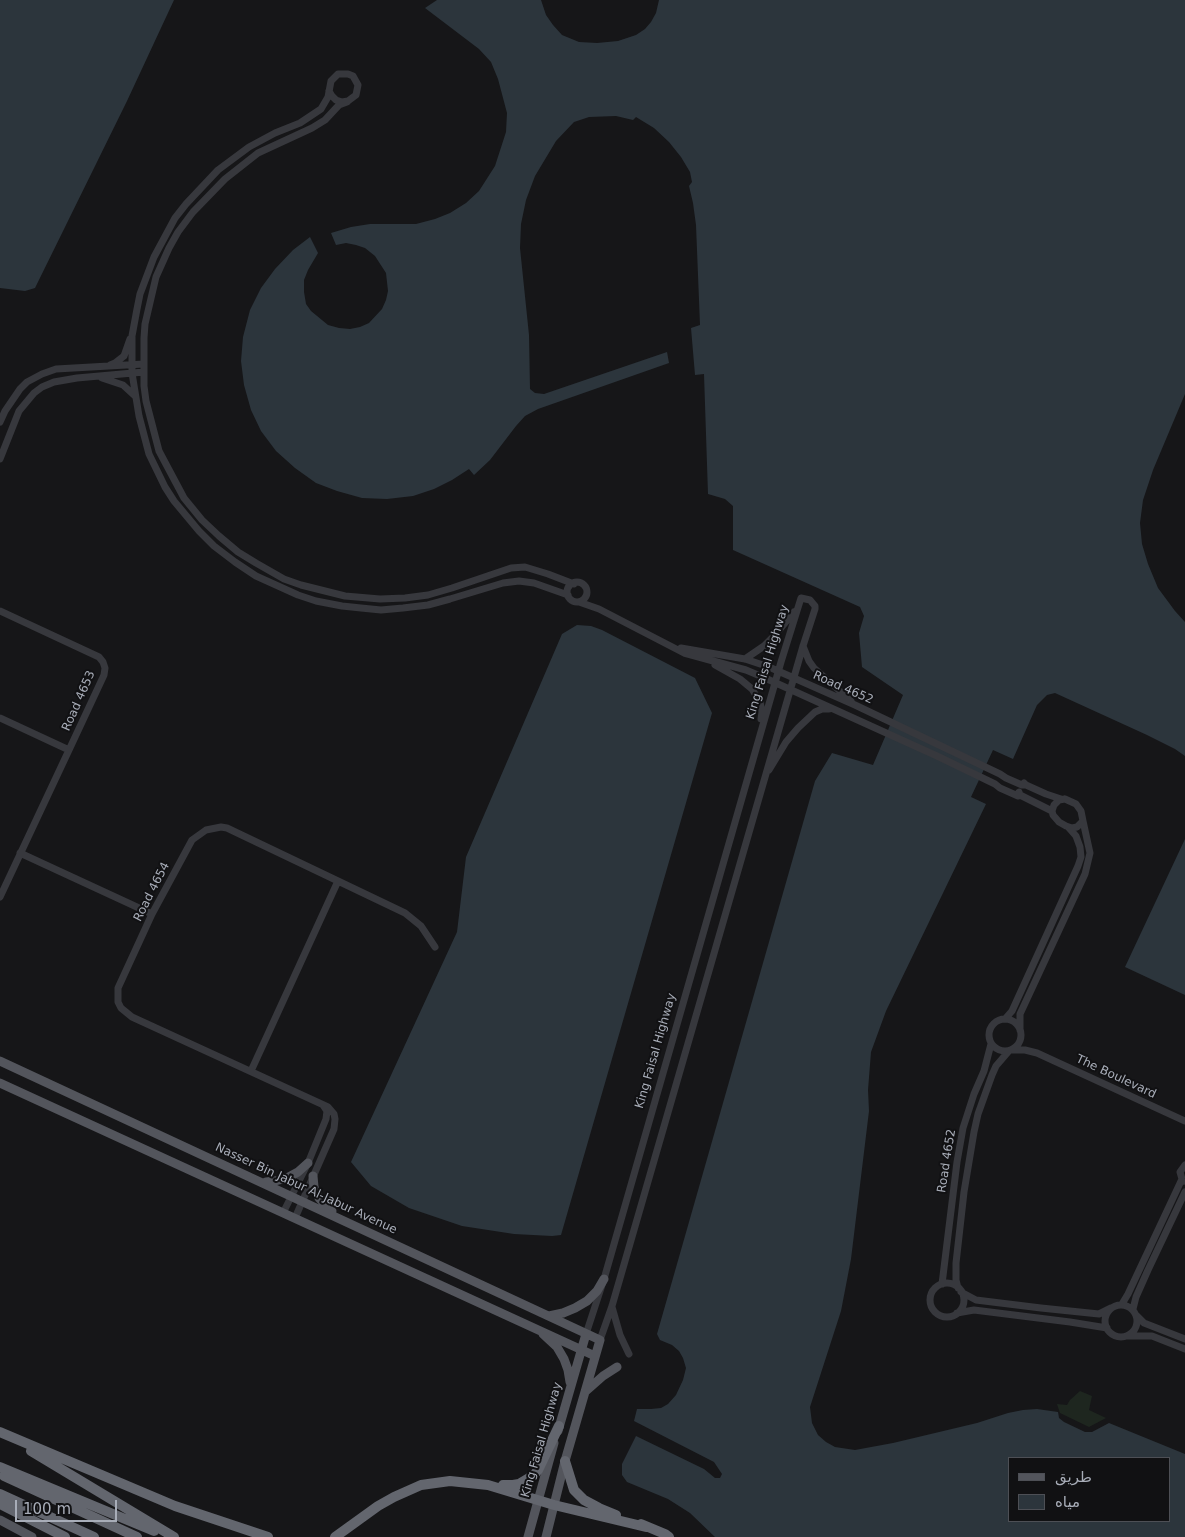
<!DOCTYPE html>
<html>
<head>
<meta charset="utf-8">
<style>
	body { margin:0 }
	#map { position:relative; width:1185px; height:1537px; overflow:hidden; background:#161618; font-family:"DejaVu Sans","Noto Naskh Arabic",sans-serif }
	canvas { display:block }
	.legend { position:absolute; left:1008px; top:1457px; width:162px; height:65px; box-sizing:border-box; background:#111113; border:1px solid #4d4f55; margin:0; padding:6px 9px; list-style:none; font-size:15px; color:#a8adb8 }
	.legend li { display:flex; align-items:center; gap:10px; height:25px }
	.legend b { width:25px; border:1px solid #4d4f55 }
	.scale { position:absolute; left:15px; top:1500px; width:102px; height:22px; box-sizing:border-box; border:2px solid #a8adb8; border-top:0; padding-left:6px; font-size:15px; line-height:18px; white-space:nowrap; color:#a8adb8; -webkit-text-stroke:4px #111113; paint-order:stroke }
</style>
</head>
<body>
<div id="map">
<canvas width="1185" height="1537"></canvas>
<ul class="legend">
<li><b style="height:6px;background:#53555c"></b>طريق</li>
<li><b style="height:14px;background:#2c353c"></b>مياه</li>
</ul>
<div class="scale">100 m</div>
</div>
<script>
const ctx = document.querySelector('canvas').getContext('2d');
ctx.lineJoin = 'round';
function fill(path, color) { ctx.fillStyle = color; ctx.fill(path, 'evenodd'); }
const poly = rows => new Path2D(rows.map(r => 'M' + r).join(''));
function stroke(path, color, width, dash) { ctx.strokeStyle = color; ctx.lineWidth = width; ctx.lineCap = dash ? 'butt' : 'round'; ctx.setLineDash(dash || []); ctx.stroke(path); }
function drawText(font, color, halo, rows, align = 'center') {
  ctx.font = font + ' "DejaVu Sans",sans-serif'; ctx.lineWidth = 4; ctx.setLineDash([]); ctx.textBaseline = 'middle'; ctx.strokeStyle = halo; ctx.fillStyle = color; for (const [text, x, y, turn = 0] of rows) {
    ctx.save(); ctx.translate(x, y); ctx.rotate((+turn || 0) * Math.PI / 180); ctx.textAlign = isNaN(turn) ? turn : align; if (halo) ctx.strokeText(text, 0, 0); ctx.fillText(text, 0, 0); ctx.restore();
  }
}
fill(poly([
	[1080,1391,1092,1396,1089,1410,1106,1418,1089,1427,1060,1413,1057,1404,1067,1405,1070,1400]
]), '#1e261f');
fill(poly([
	[0,0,174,0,127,101,35,288,25,291,0,288],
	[437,0,541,0,546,15,553,25,562,35,579,42,597,43,618,41,636,35,645,29,651,22,656,13,659,0,1185,0,1185,394,1153,470,1143,500,1140,523,1142,544,1148,564,1158,588,1175,611,1185,622,1185,756,1175,749,1147,735,1055,693,1047,695,1037,705,1013,759,993,750,971,797,986,804,886,1011,871,1052,868,1090,869,1111,851,1259,841,1311,810,1407,812,1423,818,1435,826,1442,835,1447,855,1450,893,1443,977,1423,1008,1413,1023,1410,1037,1409,1058,1412,1059,1418,1064,1422,1085,1432,1092,1432,1109,1423,1185,1454,1185,1537,715,1537,690,1513,668,1499,627,1482,622,1475,622,1464,636,1436,704,1469,715,1478,720,1478,722,1474,714,1462,634,1421,637,1409,651,1409,661,1408,668,1404,676,1395,683,1380,686,1368,683,1358,679,1351,672,1345,660,1340,657,1334,815,781,832,753,873,765,903,695,862,667,859,633,864,616,860,607,733,550,733,506,725,499,708,494,704,374,695,375,691,328,700,325,696,225,693,203,689,186,692,182,690,172,681,157,669,142,654,128,636,117,633,120,616,116,589,117,574,122,556,141,535,176,526,200,521,224,520,248,529,335,530,389,535,393,544,394,667,352,669,363,538,409,525,416,516,426,490,460,474,475,469,469,452,480,434,489,413,496,387,499,362,498,337,491,316,483,295,468,276,451,261,431,251,410,244,385,241,361,243,337,250,310,261,288,275,269,293,250,310,237,318,253,308,270,304,280,304,292,306,304,311,311,328,325,339,328,350,329,360,327,369,323,382,309,386,300,388,291,386,273,375,256,365,248,356,245,346,243,336,245,331,233,351,227,370,224,416,224,435,219,450,213,466,203,479,191,495,166,506,132,507,113,498,79,491,62,479,49,425,8],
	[1009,1458,1169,1458,1169,1521,1009,1521],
	[577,625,591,626,602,630,695,678,712,713,561,1235,552,1236,514,1234,462,1226,409,1208,371,1186,351,1162,457,932,466,857,562,634],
	[1185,839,1185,995,1125,967]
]), '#2c353c');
stroke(poly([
	[329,91,332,96,336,100,342,102,348,101,356,95,358,85,353,76,348,74,338,74,331,81,328,97,321,109,300,123,275,133,249,147,218,170,186,204,175,218,154,257,140,294,137,309,132,336,132,373,139,416,149,454,165,487,174,501,199,531,214,546,235,562,256,576,298,595,316,601,342,606,361,608,381,610,403,608,428,605,450,599,503,583,519,581,534,583,568,595],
	[347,102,339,105,325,120,312,128,258,153,225,179,193,212,178,232,169,248,156,277,145,324,144,338,144,386,146,401,159,451,184,498,202,520,219,536,238,552,256,563,284,579,301,585,345,596,380,599,405,598,428,595,452,588,511,568,525,567,548,574,574,584],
	[110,365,115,363,124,356,130,339],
	[102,378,123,385,135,396],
	[0,422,5,411,20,389,27,382,42,374,56,369,144,364],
	[0,459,19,411,34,393,42,387,54,382,77,378,144,372],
	'567 592a10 10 0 1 1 20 0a10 10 0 1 1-20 0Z',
	[579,602,599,609,684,653,746,670,765,678,937,756,995,784,1000,788,1018,796,1020,795],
	[0,611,99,657,103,662,105,668,104,675,69,750,0,897],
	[803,646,809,661,814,668,851,701],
	[681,648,745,659,769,667,855,705,1000,774,1006,778,1022,785,1026,785],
	[745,659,764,646,775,635,794,612],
	[715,665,740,679,752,689,760,702,762,712,761,719],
	[0,718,69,750],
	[769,770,786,742,798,728,815,712,822,709,829,709],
	[1024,783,1026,785,1046,794,1061,799],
	[1019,792,1020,795,1052,811],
	[1065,799,1076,804,1081,811,1083,821,1077,827,1072,828,1066,826,1059,822,1053,815,1052,811,1054,805,1059,800,1065,799],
	[20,853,152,914],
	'989 1035a16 16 0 1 1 32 0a16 16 0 1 1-32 0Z',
	[1005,1019,1012,1011,1078,866,1081,857,1080,847,1076,836,1069,828],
	[1020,1030,1020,1014,1085,874,1090,853,1083,821],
	[1013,1050,1025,1050,1037,1053,1185,1121],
	[251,1071,338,881],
	[1184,1181,1182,1179,1180,1172,1185,1165],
	[283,1213,308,1163,326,1119,327,1111,323,1105],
	[295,1218,334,1129,335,1119,334,1114,328,1107,132,1017,121,1008,118,1002,118,988,152,914,192,840,206,830,221,827,227,828,405,913,421,926,435,947],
	'930 1300a17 17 0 1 1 34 0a17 17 0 1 1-34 0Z',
	[942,1284,957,1162,963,1128,974,1094,984,1071,991,1044],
	[958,1288,956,1280,956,1263,964,1192,974,1132,978,1114,992,1075,996,1066,1008,1052],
	[961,1292,976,1300,1041,1308,1099,1314,1111,1308],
	[1122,1304,1128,1294,1182,1179],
	'1105 1321a16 16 0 1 1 32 0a16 16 0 1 1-32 0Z',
	[612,1307,620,1335,629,1354],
	[1133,1309,1136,1297,1148,1270,1185,1192],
	[957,1313,974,1310,1070,1322,1107,1328],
	[1137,1316,1144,1323,1185,1339],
	[586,1334,604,1279,781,662,801,598,810,600,815,606,815,609,803,646,612,1306,600,1340],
	[1129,1336,1152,1336,1185,1349]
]), '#37383d', 7);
stroke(poly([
	[0,1061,600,1340,565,1461,546,1537],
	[0,1083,595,1356],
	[313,1176,314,1187,319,1198,332,1211],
	[266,1182,275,1181,287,1178,298,1172,308,1163],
	[549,1316,563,1313,575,1308,587,1301,597,1291,604,1279],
	[543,1334,557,1347,564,1359,568,1370,570,1382],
	[586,1391,603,1376,617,1367],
	[558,1431,586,1334],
	[0,1520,32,1537],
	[528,1537,554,1443]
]), '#53555c', 9);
stroke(poly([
	[0,1432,175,1506,268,1537],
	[31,1451,174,1537],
	[565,1461,574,1490,584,1500,599,1508,616,1515],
	[0,1467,154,1531],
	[4,1476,137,1537],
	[503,1485,513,1485,519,1484,534,1475,538,1470,559,1426],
	[0,1494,94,1537],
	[0,1504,65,1537],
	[641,1524,665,1534,669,1537],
	[335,1537,378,1506,394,1497,421,1485,450,1481,488,1485,554,1505,646,1527]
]), '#63666e', 10);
drawText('12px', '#a8adb8', '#111113', [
	["King Faisal Highway",768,662,-73],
	["Road 4652",843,688,24],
	["Road 4653",79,701,-66],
	["Road 4654",152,892,-63],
	["King Faisal Highway",656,1051,-74],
	["The Boulevard",1116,1077,25],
	["Road 4652",947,1161,-81],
	["Nasser Bin Jabur Al-Jabur Avenue",306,1189,25],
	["King Faisal Highway",542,1440,-74]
]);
</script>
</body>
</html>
